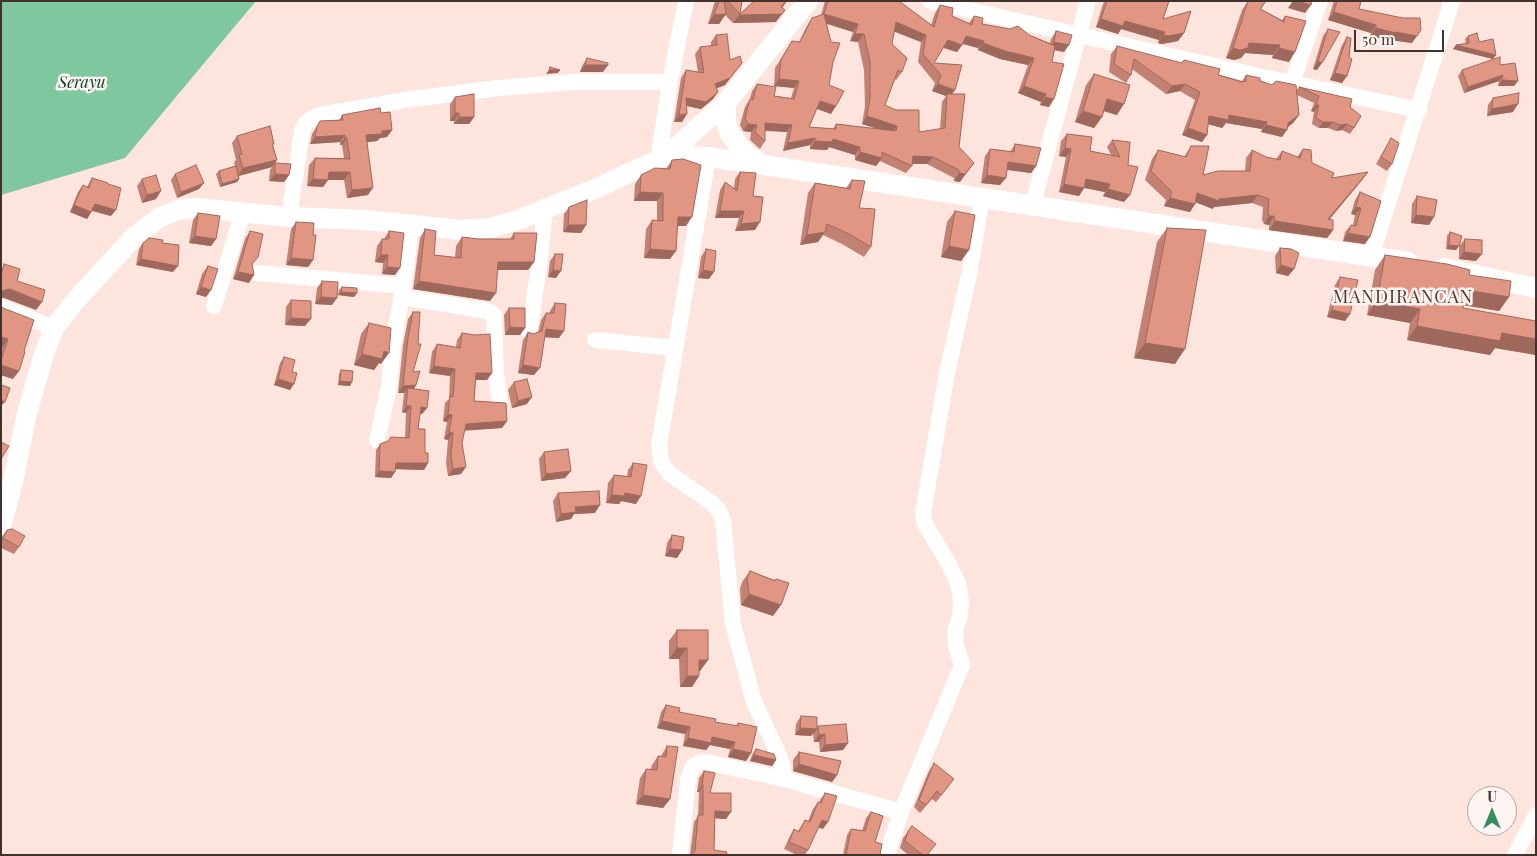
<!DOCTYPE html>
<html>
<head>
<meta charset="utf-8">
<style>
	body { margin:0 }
	#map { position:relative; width:1537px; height:856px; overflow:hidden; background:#fde4dd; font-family:"Playfair Display",serif }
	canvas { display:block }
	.frame { position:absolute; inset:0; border:2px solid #42322e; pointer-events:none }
	.north { position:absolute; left:1467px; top:786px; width:50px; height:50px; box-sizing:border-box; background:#fef5f3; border:1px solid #b3a7a4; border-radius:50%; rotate:0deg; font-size:14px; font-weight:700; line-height:20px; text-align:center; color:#42322e }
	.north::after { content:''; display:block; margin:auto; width:18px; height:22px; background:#378d61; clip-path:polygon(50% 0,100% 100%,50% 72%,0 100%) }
	.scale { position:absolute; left:1354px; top:30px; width:90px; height:22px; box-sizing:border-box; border:2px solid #42322e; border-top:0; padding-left:6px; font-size:15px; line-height:18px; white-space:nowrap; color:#42322e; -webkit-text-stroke:4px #fef5f3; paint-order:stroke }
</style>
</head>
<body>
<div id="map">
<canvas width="1537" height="856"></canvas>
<div class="frame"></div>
<div class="north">U</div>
<div class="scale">50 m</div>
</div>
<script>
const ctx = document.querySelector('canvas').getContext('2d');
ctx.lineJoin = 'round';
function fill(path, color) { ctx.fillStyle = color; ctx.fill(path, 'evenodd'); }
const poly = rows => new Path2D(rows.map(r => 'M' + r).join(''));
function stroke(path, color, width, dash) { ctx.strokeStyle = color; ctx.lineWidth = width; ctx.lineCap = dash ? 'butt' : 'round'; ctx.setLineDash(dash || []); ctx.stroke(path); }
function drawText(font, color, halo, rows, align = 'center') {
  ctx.font = font + ' "Playfair Display",serif'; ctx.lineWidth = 5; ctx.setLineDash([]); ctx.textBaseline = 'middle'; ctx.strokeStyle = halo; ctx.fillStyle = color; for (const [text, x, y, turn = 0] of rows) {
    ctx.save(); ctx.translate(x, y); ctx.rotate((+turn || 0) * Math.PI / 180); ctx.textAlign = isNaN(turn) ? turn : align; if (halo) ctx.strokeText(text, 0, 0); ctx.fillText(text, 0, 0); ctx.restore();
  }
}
fill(poly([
	[1,1,256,1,125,158,1,195]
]), '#7fc79e');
stroke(poly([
	[930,1,1263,77,1419,110],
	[1292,83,1320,1],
	[708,157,659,445,661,462,670,474,712,503,719,511,723,520,733,624,754,702,778,753,783,767,784,779],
	[658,160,670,82,686,1],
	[1032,207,1088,1],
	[289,217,302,131,305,124,312,118,320,115,405,100,498,88,574,82,670,82],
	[1371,257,1452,1],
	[257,273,404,286],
	[402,297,488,311,494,315,496,375,500,400],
	[214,306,243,212],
	[1,307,54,328],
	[529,332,539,267,545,209],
	[595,340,675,348],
	[377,440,389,387,393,344,404,284,411,225],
	[680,855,688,780,692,768,698,763,706,762,784,779,901,812],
	[887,855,901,812,962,665,956,645,955,631,960,615,961,601,958,583,948,563,924,522,923,513,947,373,969,275,982,197],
	[1515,855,1536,815]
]), '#fff', 16);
stroke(poly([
	[726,103,726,122,730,134,746,154,762,164],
	[666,156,686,156,708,157,764,165,1408,262],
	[1444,268,1536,288],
	[1,526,13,482,27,413,44,354,54,328,76,300,133,238,160,217,178,210,195,208,289,217,367,220,461,230,490,228,518,220,597,188,666,156,726,103,808,1]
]), '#fff', 20);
fill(poly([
	[715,1,742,1,740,14,754,1,787,1,782,8,776,22,733,23,725,15,719,24,708,24],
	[825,1,899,1,931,25,935,13,940,5,952,16,969,23,974,16,982,24,1029,35,1050,43,1051,39,1056,31,1064,52,1054,50,1052,62,1049,107,1040,105,1041,102,1018,93,1028,65,1000,59,978,50,978,48,963,44,957,52,943,48,934,63,952,94,959,147,960,182,954,181,954,178,927,164,912,164,912,166,906,173,880,161,876,166,855,160,855,155,829,147,827,150,810,149,810,145,783,151,787,132,765,131,765,141,760,149,750,140,751,132,743,131,740,125,745,107,750,99,752,91,757,84,774,96,791,98,794,88,774,86,775,68,792,41,799,42,807,26,812,18,821,15],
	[827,24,853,32,850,41,858,42,864,70,865,106,862,124,877,129,836,124,833,129,809,127,817,109,831,114,829,85,833,62],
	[894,31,921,42,918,62,935,83,932,91,946,96,942,102,940,129,919,132,885,105,895,79,896,80,902,72,892,44],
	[1105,1,1169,1,1163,19,1184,33,1178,41,1162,44,1158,43,1159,40,1121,29,1118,34,1096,27,1103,4],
	[1248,1,1266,1,1261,9,1282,20,1285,16,1289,62,1272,58,1273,55,1245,53,1241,58,1234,60,1226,58,1242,10],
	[1334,1,1361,1,1359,9,1412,43,1391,40,1390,41,1370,36,1371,33,1328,20],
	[1328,29,1317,70,1313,69,1323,36],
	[716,35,730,60,742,63,725,85,717,88,713,99,701,109,687,106,682,122,674,122,681,78,686,70,698,72,695,54,700,47,711,46,711,42],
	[1468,36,1479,42,1496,55,1493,59,1453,49,1456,45,1466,44,1465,39],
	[1347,37,1342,83,1330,80,1342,45],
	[1117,46,1242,81,1246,75,1272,85,1296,91,1299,87,1350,107,1354,128,1350,134,1342,130,1336,131,1328,128,1319,128,1312,124,1314,112,1311,111,1314,103,1297,95,1299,115,1293,123,1287,128,1282,137,1261,132,1262,129,1226,123,1222,128,1208,124,1207,135,1202,142,1182,135,1195,100,1180,91,1166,94,1132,69,1131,75,1126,83,1109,72,1111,54],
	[587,58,603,72,580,72,582,66],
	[1500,65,1518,81,1514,86,1498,86,1499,81,1464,93,1458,76,1462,70],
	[1094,74,1117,115,1104,111,1102,117,1094,128,1075,122,1086,85],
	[455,97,474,117,469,124,454,124,454,121,450,121,450,104],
	[1493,98,1513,112,1487,116,1488,105],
	[381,113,392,130,387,137,380,138,377,141,367,142,368,195,347,198,344,180,328,180,323,187,307,186,309,165,315,158,344,158,342,145,340,145,340,142,310,144,312,134,320,121,339,120,342,115],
	[1067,134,1090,151,1111,155,1107,147,1112,140,1130,142,1124,202,1103,196,1105,192,1084,188,1079,196,1059,192,1066,157,1059,156,1061,141],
	[237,136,273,145,277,160,272,167,239,176,239,179,237,182,220,187,216,174,219,171,235,166,234,162,236,160,232,143],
	[1391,138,1392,164,1387,171,1376,164],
	[1015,144,1036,166,1031,173,1007,170,1000,185,981,183,985,156,990,149,1010,152],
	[1191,146,1203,175,1245,171,1246,158,1252,150,1266,157,1276,159,1282,151,1297,157,1303,149,1312,163,1332,178,1368,172,1362,180,1329,220,1333,230,1327,238,1269,230,1269,225,1264,224,1262,220,1263,207,1252,203,1214,207,1213,209,1196,202,1190,212,1164,206,1166,200,1145,180,1152,159,1158,150,1184,157],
	[672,160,686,226,678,226,670,259,644,258,646,229,652,220,657,220,657,201,634,201,635,184,641,175,666,169],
	[275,163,289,175,284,182,269,181,270,170],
	[740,172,753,196,755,230,735,231,739,218,715,218,720,190,725,182,734,188,735,179],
	[175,174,199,189,177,198,171,180],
	[92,178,108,184,111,216,92,211,87,219,70,212,78,192,83,185,87,187],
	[142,179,156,199,142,203,137,186],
	[852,180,859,208,871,247,864,257,842,244,823,235,818,242,800,245,808,193,815,183,846,188],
	[1360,192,1365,244,1343,241,1345,232,1351,225,1353,225,1355,215,1351,214,1355,200],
	[1417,196,1429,225,1411,223,1412,204],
	[569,207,586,225,581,233,563,232,564,214],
	[955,211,969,250,961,261,941,257,947,222],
	[198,213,216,239,211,246,189,243,193,220],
	[296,222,313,260,308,267,286,265,291,229],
	[1167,228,1175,364,1134,358,1157,242],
	[425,229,434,255,455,258,456,246,462,237,478,239,510,239,514,233,534,262,528,270,497,270,490,301,413,289,420,238],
	[250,231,249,283,233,279,245,239],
	[389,231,395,275,382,274,383,263,375,262,377,246,382,239,384,239],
	[1450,232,1459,246,1456,250,1446,249,1447,236],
	[1465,239,1476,261,1459,259,1459,246],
	[143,243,162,243,173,272,136,265,139,249],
	[1280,248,1294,269,1288,276,1276,273,1275,256],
	[706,249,709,279,698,278,701,257],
	[555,254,556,278,548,277,550,261],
	[1385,255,1469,275,1509,297,1499,311,1464,305,1463,308,1535,321,1536,318,1536,355,1495,348,1490,355,1407,340,1410,323,1367,315,1375,270],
	[208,266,206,297,196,294,202,274],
	[1340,277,1350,314,1345,321,1327,317,1335,285],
	[322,281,332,305,315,304,317,288],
	[342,287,357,293,354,297,338,295,339,290],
	[291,300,305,326,285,325,286,307],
	[555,303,559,338,544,337,534,375,518,373,523,340,528,332,533,334,538,333,541,320,546,313,550,313,550,311],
	[1,306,3,308,13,379,1,375,1,351,2,348,1,347],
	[509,308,525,328,520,335,505,335,504,315],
	[413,312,413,372,416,385,414,389,427,408,422,414,420,413,418,429,428,463,424,470,396,469,395,472,391,478,375,477,376,450,380,444,405,438,406,413,402,412,404,393,398,393,403,345,408,319],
	[369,323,381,364,379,363,374,370,354,365,361,334],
	[462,333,492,373,487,380,476,380,474,401,507,421,502,428,464,430,462,443,461,474,448,476,446,463,448,440,444,439,447,422,443,421,445,403,449,399,450,376,429,373,432,352,437,344,456,347,457,340],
	[284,357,292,372,290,390,274,385,280,363],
	[341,370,350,386,338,385,339,374],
	[514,382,527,404,512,408,508,390],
	[544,452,571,471,565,478,541,481,539,459],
	[633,463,636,504,621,501,619,504,606,503,608,483,614,475,627,476,628,470],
	[558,493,595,513,574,514,571,519,556,522,553,501],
	[7,530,19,547,14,554,1,548,1,538],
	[672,535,682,550,677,558,665,556,667,543],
	[750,571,775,580,776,579,773,616,741,605,740,589,742,582],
	[677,630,708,660,700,671,699,671,699,676,692,687,680,687,679,659,669,659,669,641],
	[666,705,679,712,715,722,736,726,738,723,751,753,746,761,728,757,730,749,710,745,706,750,683,746,685,734,657,728,661,712],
	[801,716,817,728,818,726,848,743,843,750,820,752,819,742,814,742,813,734,811,736,795,735,796,724],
	[667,746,670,799,663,808,636,804,640,778,646,769,651,769,652,765,658,756,661,756],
	[756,749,776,760,772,766,750,761,752,755],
	[799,752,837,775,832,782,793,771,793,760],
	[934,763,949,786,936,802,932,799,920,813,914,807,929,771],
	[704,771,710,793,726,819,715,818,714,850,726,855,690,855,694,822,698,816,699,792,697,792,699,778],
	[825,793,823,829,818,827,808,850,805,855,797,855,784,849,790,836,794,829,798,831,805,820,808,821,813,809,818,802,819,803,820,800],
	[871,812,875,842,880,855,843,855,847,835,851,829,862,831,866,818],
	[912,826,928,855,908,855,900,848,903,838]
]), '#c28172');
fill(poly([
	[787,1,777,14,785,10,776,22,733,23,739,15],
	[1293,1,1297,1,1311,5,1305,13,1288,8],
	[1334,12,1376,25,1371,33,1328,20],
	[726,14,719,24,708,24,714,15],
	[824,14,858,24,853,32,819,21],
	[1101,19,1125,21,1165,32,1159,40,1121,29,1118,34,1096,27],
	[896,22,926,35,921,42,890,30],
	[1376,28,1396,32,1417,36,1412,43,1391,40,1390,41,1370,36],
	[1184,33,1178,41,1162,44,1158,43,1163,35],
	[855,34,864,34,858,42,850,41],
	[966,36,984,41,978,48,960,43],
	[948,40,962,45,957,52,942,47],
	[1054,42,1069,45,1064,52,1049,49],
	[983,43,1034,58,1028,65,1000,59,978,50],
	[1249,43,1280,45,1273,55,1245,53,1241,58,1234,60,1226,58,1233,48],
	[1456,45,1496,55,1493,59,1453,49],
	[1279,48,1295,52,1289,62,1272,58],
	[1318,61,1322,63,1317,70,1313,69],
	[742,63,725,85,710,91,715,84],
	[585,65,608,65,603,72,580,72],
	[549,70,560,70,558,73,546,74],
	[1335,73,1347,76,1342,83,1330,80],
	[1503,75,1499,81,1464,93,1468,87],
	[779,79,799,81,794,88,774,86],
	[1502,80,1518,81,1514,86,1498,86],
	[938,84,955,90,950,97,947,94,946,96,932,91],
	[1185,84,1180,91,1166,94,1172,86],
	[1024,86,1046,94,1041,102,1018,93],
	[718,92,713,99,701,109,682,105,686,98],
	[1045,97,1054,99,1049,107,1040,105],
	[1107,99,1124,104,1117,115,1100,110],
	[820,101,836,106,831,114,815,108],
	[1518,104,1513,112,1487,116,1492,109],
	[1316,105,1319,105,1314,112,1311,111],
	[1083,111,1102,117,1094,128,1075,122],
	[455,113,459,113,454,121,450,121],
	[687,114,682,122,674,122,679,115],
	[1229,115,1267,122,1262,129,1226,123,1222,128,1204,123,1209,116],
	[1299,115,1293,123,1285,129,1287,130,1282,137,1261,132,1266,125,1288,123],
	[867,116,897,126,892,133,862,124],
	[459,117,474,117,469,124,454,124],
	[1323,122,1333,122,1328,128,1319,128],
	[765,123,792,125,787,132,760,130],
	[748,124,757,125,751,132,743,131],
	[1347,124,1342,130,1336,131,1340,125],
	[1188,128,1207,135,1202,142,1182,135],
	[392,130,387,137,380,138,377,141,361,143,366,135,382,131],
	[345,135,340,142,310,144,315,137],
	[345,138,347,138,342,145,340,145],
	[815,138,810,145,783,151,788,143],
	[833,139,860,147,855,155,829,147,827,150,810,149,815,141],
	[1065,148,1071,149,1066,157,1059,156],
	[860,152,882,158,876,166,855,160],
	[913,156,933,157,927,164,908,164],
	[277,160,272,167,238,176,243,168],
	[1008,162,1036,166,1031,173,1002,169],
	[974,163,960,182,954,181,959,173],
	[329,172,350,172,344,180,323,180],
	[1368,172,1362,180,1322,228,1328,219],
	[275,174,289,175,284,182,269,181],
	[987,175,1006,178,1000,185,981,183],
	[239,179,237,182,220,187,222,184],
	[313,179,328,180,323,187,307,186],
	[1086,179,1110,184,1105,192,1080,187],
	[204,183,199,189,177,198,181,192],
	[1064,184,1084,188,1079,196,1059,192],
	[373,188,368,195,347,198,352,190],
	[1108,189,1130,195,1124,202,1103,196],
	[161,191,156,199,142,203,147,195],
	[640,192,663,193,657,201,634,201],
	[1197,193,1219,199,1258,195,1252,203,1214,207,1213,209,1192,201],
	[1170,198,1195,204,1190,212,1164,206],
	[95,204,116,210,111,216,90,210],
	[74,205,91,212,87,219,70,212],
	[1356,207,1361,208,1355,215,1351,214],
	[720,211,744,211,739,218,715,218],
	[1416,215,1434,217,1429,225,1411,223],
	[1269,216,1274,216,1269,225,1264,224],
	[678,217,692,217,686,226,672,226],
	[1275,221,1333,230,1327,238,1269,230],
	[760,222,755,230,735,231,741,224],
	[568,225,586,225,581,233,563,232],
	[825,232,818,242,800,245,807,235],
	[1348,233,1370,237,1365,244,1343,241],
	[195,236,216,239,211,246,189,243],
	[1449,245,1459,246,1456,250,1446,249],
	[949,246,969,250,961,261,941,257],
	[650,249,676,251,670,259,644,258],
	[1464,252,1482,254,1476,261,1459,259],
	[381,255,388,255,383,263,375,262],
	[291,258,313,260,308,267,286,265],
	[141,259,178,266,173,272,136,265],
	[498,262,534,262,528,270,492,270],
	[1281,265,1294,269,1288,276,1276,273],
	[387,267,400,268,395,275,382,274],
	[553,270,561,271,556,278,548,277],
	[703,270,714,272,709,279,698,278],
	[238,272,254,275,249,283,233,279],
	[419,281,496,293,490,301,413,289],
	[201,287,211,290,206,297,196,294],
	[10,289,42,302,36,310,4,298,1,298,1,291],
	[1466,290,1509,297,1499,311,1456,304],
	[341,292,357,293,354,297,338,295],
	[321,297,337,298,332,305,315,304],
	[1377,301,1420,309,1410,323,1367,315],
	[1332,310,1350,314,1345,321,1327,317],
	[291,318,311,319,305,326,285,325],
	[1417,326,1502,333,1536,339,1536,355,1495,348,1490,355,1407,340],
	[510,327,525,328,520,335,505,335],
	[546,329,564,331,559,338,541,337],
	[1,337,8,339,2,348,1,347],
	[1145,343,1185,349,1175,364,1134,358],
	[384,351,389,353,381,364,379,363,374,370,354,365,362,354],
	[1,365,19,371,13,379,1,375],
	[523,365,540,368,534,375,518,373],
	[434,366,455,369,450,376,429,373],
	[476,373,492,373,487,380,472,380],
	[278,379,294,384,290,390,274,385],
	[340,381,352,382,350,386,338,385],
	[416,385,411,393,408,388,404,393,398,393,403,386],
	[532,397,527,404,512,408,518,401],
	[1,400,5,402,1,406],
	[406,406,411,406,406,413,402,412],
	[421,407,427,408,422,414,417,413],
	[448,414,452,415,447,422,443,421],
	[507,421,502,428,461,431,466,424],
	[449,432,453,433,448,440,444,439],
	[396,463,428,463,424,470,391,469],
	[466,467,461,474,448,476,453,469],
	[379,471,395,472,391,478,375,477],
	[571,471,565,478,541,481,546,474],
	[625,493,641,496,636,504,621,501,619,504,606,503,612,495],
	[600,505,595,513,574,514,571,519,556,522,561,514,575,507],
	[670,549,682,550,677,558,665,556],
	[749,594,781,605,773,616,741,605],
	[677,648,687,648,679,659,669,659],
	[699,660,708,660,700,671,692,671],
	[687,676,699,676,692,687,680,687],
	[662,721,690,727,685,734,657,728],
	[800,728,817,729,811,736,795,735],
	[825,734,819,742,814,742,819,735],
	[712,737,735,742,730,749,710,745,706,750,683,746,688,738],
	[848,743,843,750,820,752,825,745],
	[733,749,751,753,746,761,728,757],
	[754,755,776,760,772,766,750,761],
	[799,764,837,775,832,782,793,771],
	[702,785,703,785,699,792,697,792],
	[643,795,670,799,663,808,636,804],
	[715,811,731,812,726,819,710,818],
	[822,820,828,822,823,829,817,827]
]), '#9e695c');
const building = poly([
	[719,1,724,1,726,14,714,15,719,1],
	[728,1,742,1,740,14,728,1],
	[754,1,786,1,781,7,785,10,782,14,739,15,754,1],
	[828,1,899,1,934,27,940,5,953,8,952,16,972,25,974,16,983,18,982,24,1010,29,1018,26,1029,35,1055,46,1052,62,1064,64,1054,99,1045,97,1046,94,1024,86,1034,58,1005,51,983,43,984,41,966,36,962,45,948,40,934,63,962,65,955,90,938,84,941,75,923,54,926,35,896,22,892,44,907,58,902,72,898,70,885,105,896,110,919,110,919,132,945,128,947,94,965,94,959,147,974,163,965,174,959,173,959,170,933,157,913,156,912,166,882,152,882,158,860,152,860,147,833,139,832,142,815,141,815,138,788,143,792,125,765,123,765,141,755,132,757,125,748,124,745,118,750,99,753,100,757,84,776,87,774,96,794,99,799,81,779,79,781,60,792,41,800,42,812,18,824,14,828,1],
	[824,14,858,24,855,34,864,34,870,62,870,98,867,116,897,126,896,131,836,124,836,129,809,127,820,101,836,106,844,91,829,85,833,62,840,43,831,42,824,14],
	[1107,1,1169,1,1163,19,1191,11,1184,33,1168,36,1163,35,1165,32,1125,21,1123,26,1101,19,1107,1],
	[1248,1,1266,1,1260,9,1284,22,1285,16,1306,21,1295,52,1279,48,1280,45,1249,43,1248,48,1240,50,1233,48,1248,1],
	[1297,1,1312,1,1311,5,1297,1],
	[1337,1,1361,1,1359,9,1403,18,1420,18,1421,30,1417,36,1396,32,1396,33,1376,28,1376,25,1334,12,1337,1],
	[1328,29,1340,32,1322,63,1318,61,1328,29],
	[1056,31,1072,35,1069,45,1054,42,1056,31],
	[1477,33,1479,42,1493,39,1496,55,1456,45,1469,43,1468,36,1477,33],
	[727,34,730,60,740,56,742,63,730,78,715,84,718,92,706,102,686,98,687,114,679,115,686,70,704,73,700,47,717,45,716,35,727,34],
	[1347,37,1351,38,1349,58,1352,59,1347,76,1335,73,1347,37],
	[1117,46,1182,63,1184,60,1220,69,1218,75,1242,82,1246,81,1246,75,1260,78,1260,81,1272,85,1276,81,1296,85,1299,115,1288,123,1287,130,1266,125,1267,122,1229,115,1228,120,1209,116,1207,135,1188,128,1200,92,1185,84,1172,86,1134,59,1131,75,1114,64,1117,46],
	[1500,57,1500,65,1515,63,1518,81,1502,80,1503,75,1468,87,1462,70,1500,57],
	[587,58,608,63,608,65,585,65,587,58],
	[550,67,560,70,549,70,550,67],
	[1094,74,1130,85,1124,104,1107,99,1102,117,1083,111,1094,74],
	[1299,87,1352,99,1350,107,1361,116,1354,128,1347,124,1340,125,1333,122,1323,122,1316,118,1319,105,1316,105,1319,96,1299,87],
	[1519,93,1518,104,1492,109,1493,98,1519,93],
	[474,94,474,117,459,117,459,113,455,113,455,97,474,94],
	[380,108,381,113,390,112,392,130,382,131,382,134,366,135,373,188,352,190,350,172,329,172,328,180,313,179,315,158,350,159,347,138,345,138,345,135,315,137,317,127,320,121,343,120,342,115,380,108],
	[270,126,274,144,272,144,277,160,243,168,239,155,242,154,237,136,270,126],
	[1067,134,1092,137,1090,151,1120,157,1112,140,1130,142,1128,165,1138,167,1130,195,1108,189,1110,184,1086,179,1084,188,1064,184,1071,149,1065,148,1067,134],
	[1391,138,1399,143,1392,164,1381,157,1391,138],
	[1015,144,1041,148,1036,166,1008,162,1006,178,987,175,990,149,1014,152,1015,144],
	[1191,146,1209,146,1203,175,1218,171,1250,171,1252,150,1266,157,1280,160,1282,151,1300,158,1303,149,1311,150,1312,163,1334,173,1332,178,1368,172,1328,219,1333,220,1333,230,1275,221,1274,216,1269,216,1268,211,1269,199,1258,195,1219,199,1219,201,1197,193,1195,204,1170,198,1172,192,1151,171,1158,150,1186,157,1191,146],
	[683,159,701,165,692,217,678,217,676,251,650,249,652,220,663,221,663,193,640,192,641,175,655,168,670,169,672,160,683,159],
	[275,163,291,164,289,175,275,174,275,163],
	[196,165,204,183,181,192,175,174,196,165],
	[236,166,239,179,222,184,219,171,236,166],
	[740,172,756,173,753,196,763,197,760,222,741,224,744,211,720,211,725,182,737,191,740,172],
	[156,175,161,191,147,195,142,179,156,175],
	[92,178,108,183,108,184,121,188,116,210,95,204,91,212,74,205,83,185,89,188,92,178],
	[852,180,865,181,859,208,875,209,871,247,849,234,827,224,825,232,807,235,815,183,850,189,852,180],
	[1360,192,1381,201,1370,237,1348,233,1351,225,1356,226,1361,208,1356,207,1360,192],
	[1417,196,1437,200,1434,217,1416,215,1417,196],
	[587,200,586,225,568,225,569,207,587,200],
	[955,211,975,215,969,250,949,246,955,211],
	[198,213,220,216,216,239,195,236,198,213],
	[296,222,314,223,313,235,316,235,313,260,291,258,296,222],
	[1167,228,1206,230,1185,349,1145,343,1167,228],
	[425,229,436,231,434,255,461,258,462,237,478,239,514,239,514,233,537,233,534,262,498,262,496,293,419,281,425,229],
	[250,231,263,234,258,257,252,264,254,275,238,272,250,231],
	[389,231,404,233,400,268,387,267,388,255,381,255,382,239,389,239,389,231],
	[1450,232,1462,236,1459,246,1449,245,1450,232],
	[149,238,163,240,162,243,179,245,178,266,141,259,143,243,149,238],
	[1465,239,1482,240,1482,254,1464,252,1465,239],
	[1280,248,1291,249,1299,253,1294,269,1281,265,1280,248],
	[706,249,716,251,714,272,703,270,706,249],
	[555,254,563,254,561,271,553,270,555,254],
	[1385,255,1447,264,1470,270,1469,275,1511,281,1509,297,1466,290,1463,308,1536,321,1536,339,1502,333,1500,341,1417,326,1420,309,1377,301,1385,255],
	[4,264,20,269,17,281,45,290,42,302,10,289,1,291,1,275,4,264],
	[208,266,218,269,211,290,201,287,208,266],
	[1340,277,1358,280,1350,314,1332,310,1340,277],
	[322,281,338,282,337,298,321,297,322,281],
	[342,287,357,288,357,293,341,292,342,287],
	[291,300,311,301,311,319,291,318,291,300],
	[555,303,566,304,564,331,546,329,540,368,523,365,528,332,533,334,542,331,546,313,554,313,555,303],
	[1,306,3,308,34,320,24,351,25,352,19,371,1,365,1,360,8,339,1,337,1,306],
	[509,308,525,308,525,328,510,327,509,308],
	[413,312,420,312,418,344,421,344,413,372,420,371,416,385,403,386,408,338,413,312],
	[369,323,391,328,389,353,384,351,382,359,362,354,369,323],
	[462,333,475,335,490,334,492,373,476,373,474,401,506,403,507,421,466,424,462,443,466,467,453,469,451,456,453,433,449,432,452,415,448,414,450,396,453,397,455,369,434,366,437,344,460,348,462,333],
	[284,357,295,360,292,372,297,373,294,384,278,379,284,357],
	[341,370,353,371,352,382,340,381,341,370],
	[527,379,532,397,518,401,514,382,527,379],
	[1,385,10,388,5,402,1,400,1,385],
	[408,388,429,391,427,408,421,407,418,429,425,429,425,453,428,453,428,463,396,463,395,472,379,471,380,444,388,441,391,437,409,438,411,406,406,406,408,388],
	[1,442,9,446,1,459,1,442],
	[568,449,571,471,546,474,544,452,568,449],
	[633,463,647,465,641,496,625,493,624,496,612,495,614,475,631,477,633,463],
	[599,491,600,505,575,507,576,512,561,514,558,493,599,491],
	[12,529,25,536,19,547,3,538,7,530,12,529],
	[672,535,684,537,682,550,670,549,672,535],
	[750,571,775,581,776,579,789,583,781,605,749,594,747,578,750,571],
	[677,630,708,630,708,660,699,660,699,676,687,676,687,648,677,648,677,630],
	[666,705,680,708,679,712,716,719,715,722,738,726,738,723,757,727,751,753,733,749,735,742,712,737,711,743,688,738,690,727,662,721,666,705],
	[801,716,817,717,817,729,800,728,801,716],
	[846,724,848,743,825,745,825,734,819,735,818,726,846,724],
	[667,746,678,747,670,799,643,795,646,769,657,770,658,756,666,757,667,746],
	[756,749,774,754,776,760,754,755,756,749],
	[799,752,841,761,837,775,799,764,799,752],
	[934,763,954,779,941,795,937,791,926,805,919,800,934,763],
	[704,771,715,773,710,793,731,793,731,812,715,811,714,850,727,852,726,855,691,855,695,851,698,815,703,815,703,785,702,785,704,771],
	[825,793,837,796,828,822,822,820,808,850,789,842,794,829,799,832,805,820,810,822,818,802,821,803,825,793],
	[871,812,883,816,875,842,882,844,880,855,846,855,851,829,865,831,871,812],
	[912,826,936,844,927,855,923,855,905,841,908,831,912,826]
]);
fill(building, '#e19684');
stroke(building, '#9e695c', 1);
drawText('italic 16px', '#044026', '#fef5f3', [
	["Serayu",82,83]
]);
ctx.letterSpacing = '1px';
drawText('18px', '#58372f', '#fef5f3', [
	["MANDIRANCAN",1403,297]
]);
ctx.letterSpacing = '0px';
</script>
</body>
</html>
